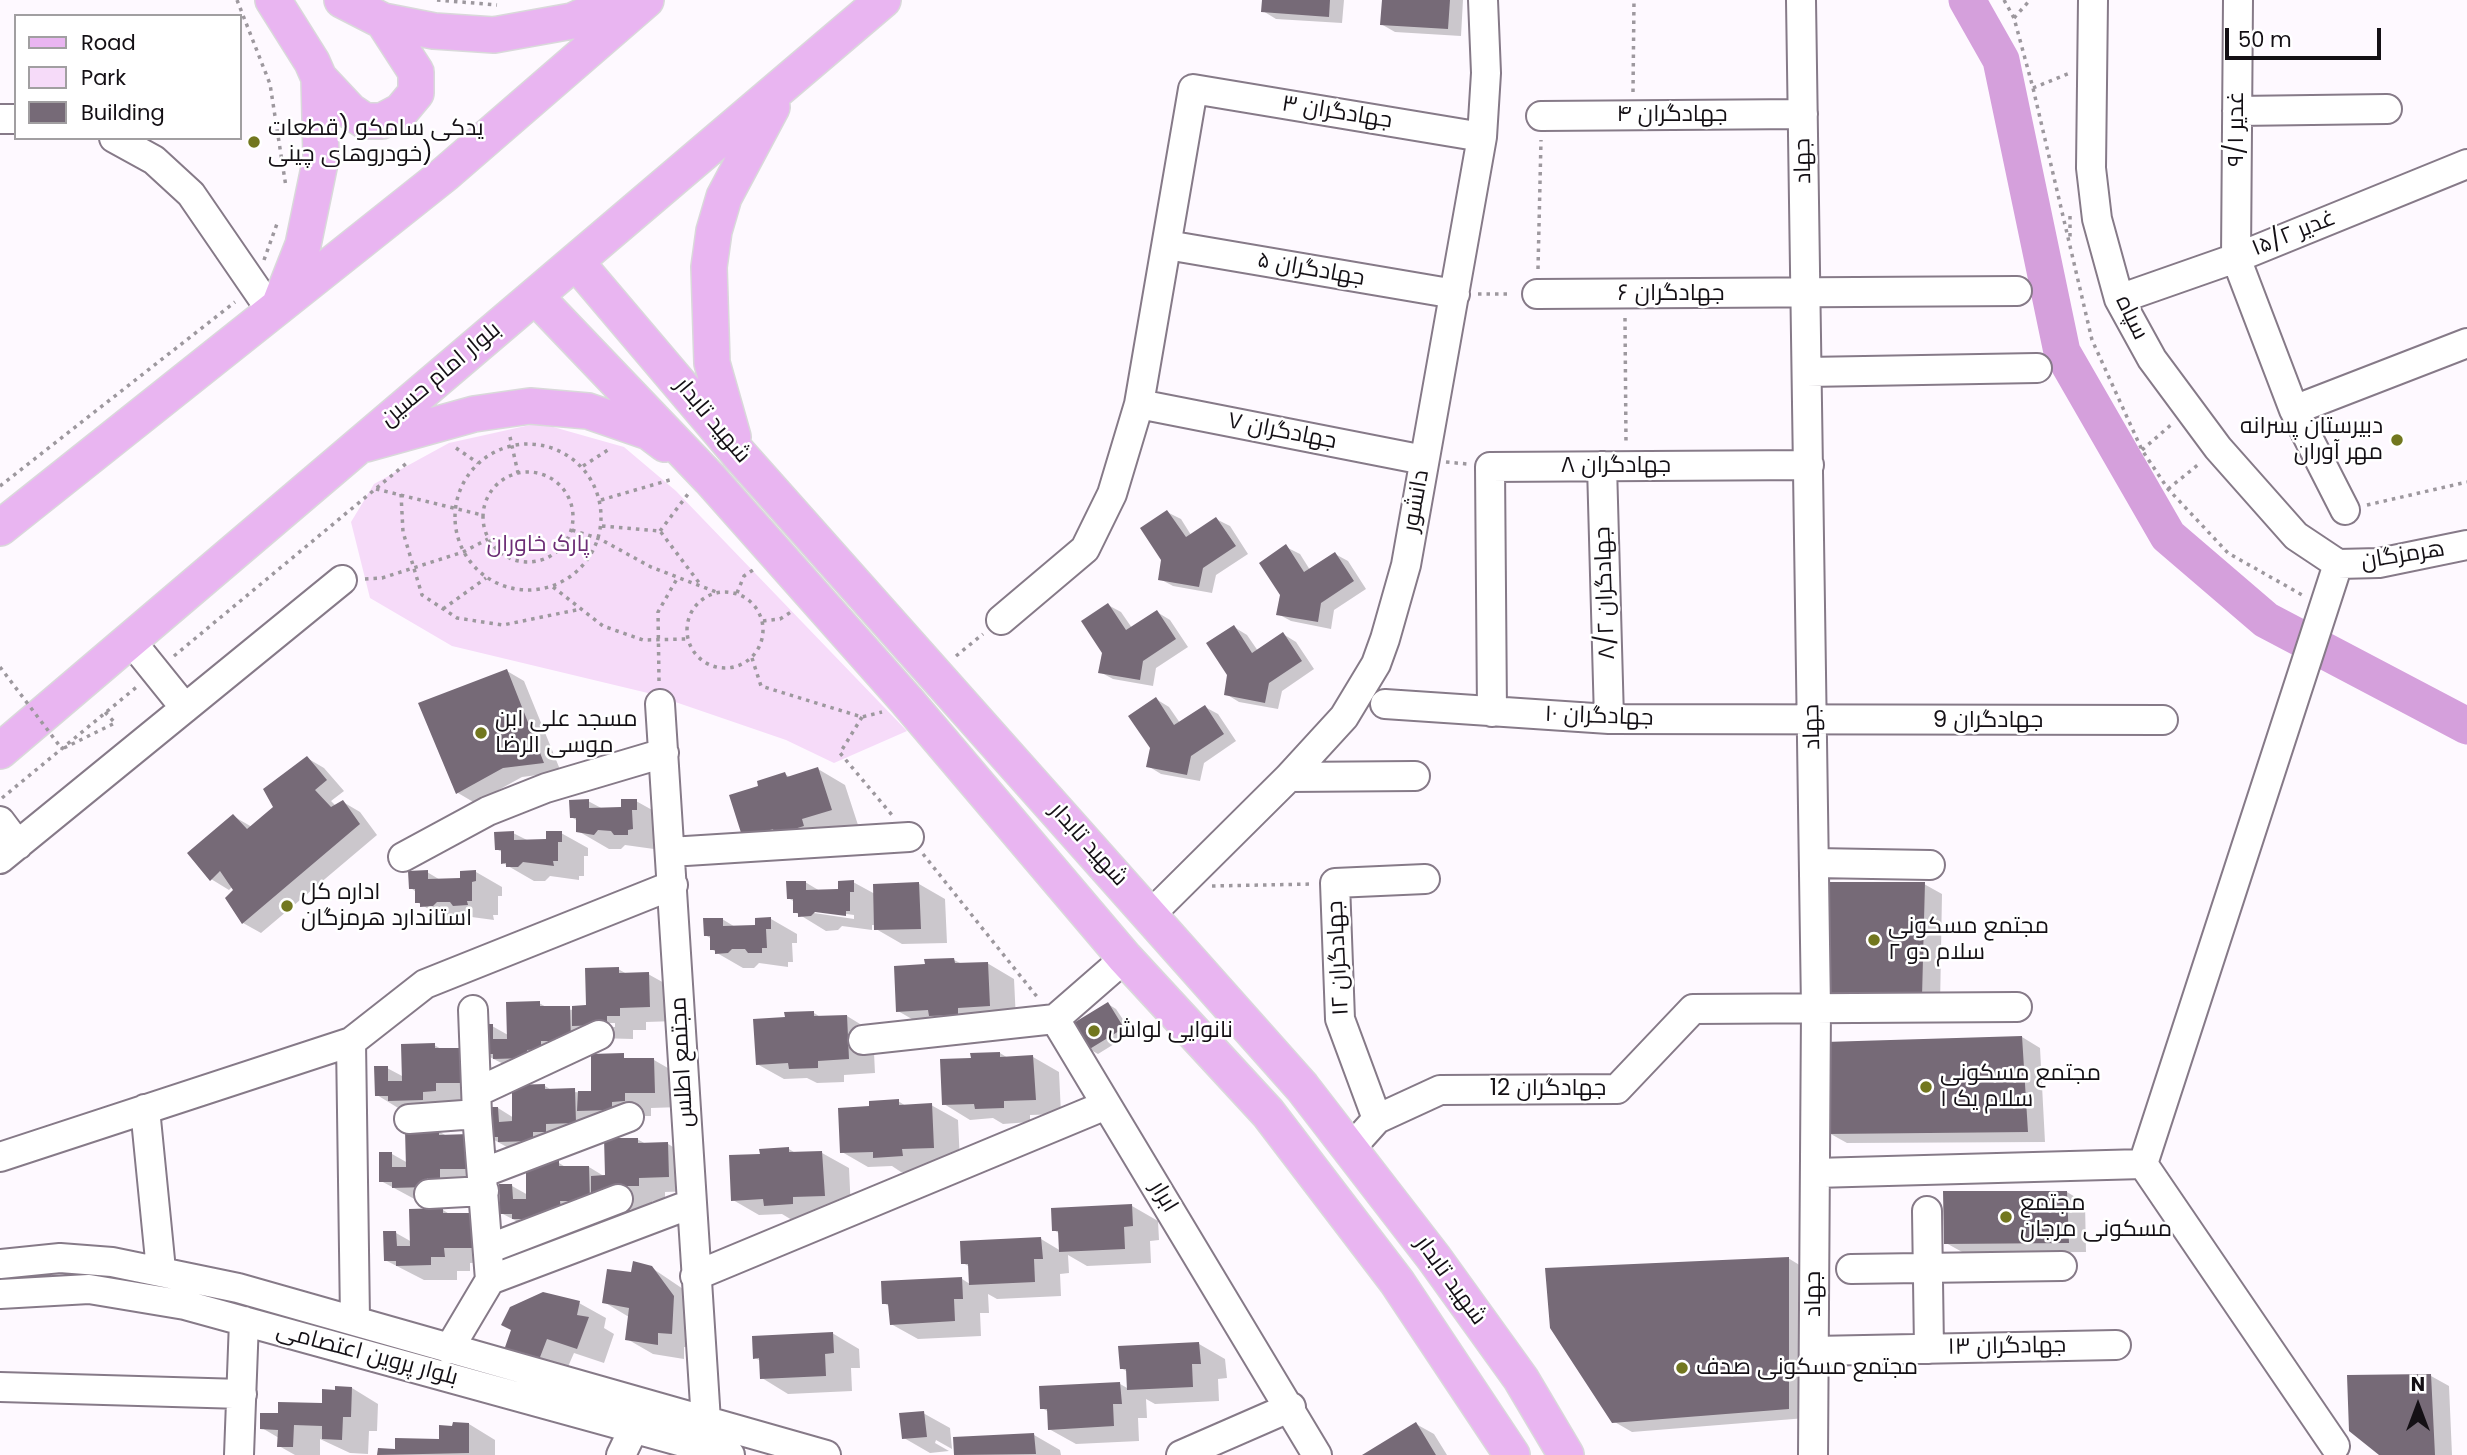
<!DOCTYPE html>
<html>
<head>
<meta charset="utf-8">
<style>
	body { margin:0 }
	#map { position:relative; width:2467px; height:1455px; overflow:hidden; background:#fef9ff; font-family:Poppins,sans-serif }
	canvas { display:block }
	.legend { position:absolute; left:14px; top:14px; width:228px; height:126px; box-sizing:border-box; background:#fff; border:2px solid #a19fa1; margin:0; padding:9px 12px; list-style:none; font-size:21px; color:#141015 }
	.legend li { display:flex; align-items:center; gap:14px; height:35px }
	.legend b { width:35px; border:2px solid #a19fa1 }
	.north { position:absolute; left:2383px; top:1371px; width:70px; height:70px; -webkit-text-stroke:5px #fff; paint-order:stroke; rotate:0deg; font-size:19px; font-weight:700; line-height:28px; text-align:center; color:#141015 }
	.north::after { content:''; display:block; margin:auto; width:24px; height:32px; background:#141015; clip-path:polygon(50% 0,100% 100%,50% 72%,0 100%) }
	.scale { position:absolute; left:2225px; top:28px; width:156px; height:32px; box-sizing:border-box; border:4px solid #141015; border-top:0; padding-left:9px; font-size:21px; line-height:24px; white-space:nowrap; color:#141015; -webkit-text-stroke:5px #fff; paint-order:stroke }
</style>
</head>
<body>
<div id="map">
<canvas width="2467" height="1455"></canvas>
<ul class="legend">
<li><b style="height:9px;background:#e9b5f1"></b>Road</li>
<li><b style="height:19px;background:#f6dbf9"></b>Park</li>
<li><b style="height:19px;background:#766a77"></b>Building</li>
</ul>
<div class="north">N</div>
<div class="scale">50 m</div>
</div>
<script>
const ctx = document.querySelector('canvas').getContext('2d');
ctx.lineJoin = 'round';
function fill(path, color) { ctx.fillStyle = color; ctx.fill(path, 'evenodd'); }
const poly = rows => new Path2D(rows.map(r => 'M' + r).join(''));
function stroke(path, color, width, dash) { ctx.strokeStyle = color; ctx.lineWidth = width; ctx.lineCap = dash ? 'butt' : 'round'; ctx.setLineDash(dash || []); ctx.stroke(path); }
function drawText(font, color, halo, rows, align = 'center') {
  ctx.font = font + ' Poppins,Cairo,sans-serif'; ctx.lineWidth = 5; ctx.setLineDash([]); ctx.textBaseline = 'middle'; ctx.strokeStyle = halo; ctx.fillStyle = color; for (const [text, x, y, turn = 0] of rows) {
    ctx.save(); ctx.translate(x, y); ctx.rotate((+turn || 0) * Math.PI / 180); ctx.textAlign = isNaN(turn) ? turn : align; if (halo) ctx.strokeText(text, 0, 0); ctx.fillText(text, 0, 0); ctx.restore();
  }
}
fill(poly([
	[539,423,624,447,676,491,907,731,834,763,786,740,652,694,452,646,370,598,351,522,374,484,449,443]
]), '#f6dbf9');
fill(poly([
	[1264,0,1344,0,1342,23,1276,19,1263,11],
	[1383,0,1463,0,1461,36,1395,32,1381,24],
	[1167,512,1181,519,1191,535,1216,519,1230,526,1248,554,1216,575,1212,593,1173,586,1160,579],
	[1286,547,1300,554,1310,570,1335,554,1348,561,1366,589,1334,610,1331,629,1291,621,1278,614],
	[1108,605,1121,612,1132,628,1157,612,1170,620,1188,647,1156,668,1153,686,1113,679,1100,672],
	[1234,627,1247,635,1258,651,1283,634,1296,642,1314,669,1282,691,1278,709,1239,702,1226,694],
	[507,671,524,681,561,772,522,777,475,803,458,793],
	[1156,699,1169,707,1180,723,1205,707,1218,714,1236,741,1204,763,1200,781,1161,774,1148,766],
	[307,758,324,768,344,791,331,801,336,806,343,802,360,812,377,835,261,933,243,923,227,898,236,890,233,886,229,890,211,879,233,816,252,827,276,807],
	[818,769,845,785,858,825,827,834,744,837,761,787,785,774,791,778],
	[588,801,603,809,622,809,636,801,663,816,659,844,654,844,654,849,625,845,621,849,609,849,578,831,578,821,571,817],
	[513,833,529,841,548,841,561,833,588,848,588,856,584,856,584,876,579,876,579,880,550,876,545,881,534,881,508,866,503,863,502,852,496,849],
	[427,872,442,881,462,880,476,872,502,887,502,896,498,896,498,915,493,915,494,920,464,916,460,920,448,921,422,905,417,902,416,892,411,888],
	[805,882,820,891,840,890,853,882,875,894,919,884,945,899,947,943,902,944,876,929,875,925,872,925,872,930,842,926,838,930,826,931,795,912,795,902,788,898],
	[810,909,854,915,854,919,814,913],
	[1924,884,1942,894,1940,1006,1827,999],
	[722,919,737,928,757,927,771,919,797,934,797,943,792,943,793,962,788,962,788,967,759,963,754,968,743,968,717,953,712,949,712,939,705,935],
	[954,960,962,964,987,963,1014,979,1016,1020,924,1026,898,1011,927,966],
	[618,969,627,974,648,974,675,989,676,1021,646,1022,646,1030,633,1030,633,1039,596,1038,596,1056,654,1060,680,1075,681,1107,651,1108,651,1116,638,1116,514,1151,487,1136,498,1108,514,1118,545,1086,553,1091,593,1093,592,1055,567,1056,553,1064,554,1073,521,1073,482,1053,492,1026,508,1035,539,1003,548,1008,574,1010,587,1007],
	[598,1023,615,1023,615,1027,598,1027],
	[1108,1004,1116,1009,1132,1033,1098,1054,1089,1049],
	[814,1013,822,1018,847,1016,873,1032,875,1073,844,1075,844,1082,817,1083,807,1078,784,1079,757,1064,786,1019],
	[2022,1037,2040,1048,2045,1142,1847,1143,1829,1133],
	[434,1045,443,1050,464,1050,491,1065,492,1097,462,1098,462,1106,403,1111,377,1095,387,1068,404,1077],
	[1000,1053,1008,1058,1033,1057,1059,1072,1061,1114,1030,1115,1030,1122,1003,1124,993,1118,970,1120,944,1104,972,1060],
	[898,1101,906,1106,931,1105,958,1120,960,1162,928,1164,928,1171,901,1172,892,1166,868,1167,842,1152,871,1108],
	[438,1131,447,1136,468,1136,495,1151,496,1183,420,1202,381,1181,392,1154,408,1163],
	[637,1139,646,1144,668,1144,694,1159,695,1191,665,1192,665,1200,652,1201,652,1209,616,1210,616,1215,586,1216,573,1224,573,1233,541,1234,501,1213,512,1186,528,1195,559,1163,567,1168,589,1167,607,1178],
	[789,1149,797,1154,822,1153,849,1168,851,1210,819,1218,792,1220,782,1214,759,1215,733,1200,761,1156],
	[2067,1192,2085,1203,2086,1252,1964,1253,1946,1243],
	[1132,1206,1158,1221,1159,1240,1150,1241,1151,1263,1087,1266,1068,1255,1069,1273,1060,1274,1061,1296,997,1299,988,1294,989,1313,980,1313,981,1336,918,1339,891,1324,890,1307,884,1303,962,1279,970,1284,970,1267,963,1263,1041,1239,1061,1251,1060,1234,1054,1230],
	[443,1210,451,1215,500,1262,470,1263,470,1271,457,1271,457,1280,424,1280,385,1260,396,1233,412,1242],
	[1788,1258,1806,1269,1806,1418,1632,1432,1613,1421],
	[652,1268,686,1291,699,1348,684,1347,684,1359,653,1354,627,1339,629,1317,604,1302,632,1274],
	[579,1303,606,1318,604,1328,614,1334,604,1363,574,1353,563,1378,505,1352],
	[832,1333,859,1349,860,1368,851,1368,852,1391,788,1394,762,1378,761,1361,755,1358],
	[1199,1344,1225,1359,1227,1378,1218,1379,1219,1401,1155,1404,1146,1399,1147,1418,1138,1418,1139,1441,1076,1444,1049,1429,1049,1412,1042,1408,1120,1384,1129,1389,1128,1372,1121,1368],
	[2431,1376,2449,1386,2452,1455,2382,1455],
	[352,1388,378,1404,377,1431,369,1431,368,1454,350,1453,320,1439,320,1455,295,1455,279,1446,279,1438,262,1428,279,1415,323,1405],
	[923,1413,950,1428,952,1449,936,1440,935,1443,949,1451,930,1453,904,1438],
	[469,1424,495,1440,495,1455,379,1455,379,1450,397,1451,441,1441,441,1427],
	[1416,1424,1434,1434,1447,1455,1365,1455],
	[1034,1435,1060,1450,1061,1455,956,1455,955,1439]
]), '#0003');
stroke(poly([
	[1967,0,2001,60,2062,352,2168,536,2266,620,2467,726]
]), '#d5a0dc', 37);
fill(poly([
	[1262,0,1330,0,1329,17,1261,12],
	[1382,0,1450,0,1448,29,1380,25],
	[1167,510,1186,537,1216,517,1236,546,1203,568,1199,587,1158,580,1161,560,1140,528],
	[1286,544,1304,572,1335,552,1354,581,1321,603,1318,622,1276,615,1280,595,1259,563],
	[1108,603,1126,630,1157,610,1176,639,1143,661,1140,680,1098,673,1102,653,1081,621],
	[1234,625,1252,653,1283,632,1302,661,1269,683,1265,703,1224,695,1227,675,1206,643],
	[507,669,544,763,503,768,456,794,418,703],
	[1156,697,1174,725,1205,705,1224,734,1191,756,1187,775,1146,767,1150,748,1128,716],
	[307,756,327,780,315,790,331,807,343,800,360,824,242,924,225,898,233,890,220,871,210,881,187,853,233,814,247,829,273,807,263,789],
	[818,767,832,810,802,819,804,826,775,835,773,829,743,839,729,795,758,786,757,781,785,772,787,777],
	[589,799,589,808,621,807,621,799,637,799,637,810,632,810,633,829,628,830,628,835,614,835,611,831,598,830,594,835,576,832,576,818,570,818,569,800],
	[514,831,514,840,546,839,546,831,562,831,562,842,558,842,558,861,553,861,554,866,523,862,518,867,506,867,506,863,501,864,501,850,495,850,494,832],
	[428,870,428,879,460,878,460,871,476,870,476,881,472,882,472,901,467,901,468,905,453,906,450,902,437,902,433,906,420,907,420,903,415,903,415,889,409,889,408,871],
	[854,880,854,892,850,892,850,911,846,911,846,916,815,912,811,916,798,917,798,913,793,913,793,899,787,899,786,881,806,881,806,890,838,889,838,881],
	[919,882,921,929,874,930,873,884],
	[1824,882,1925,882,1922,997,1825,1000],
	[771,917,771,929,766,929,767,948,762,948,762,953,748,953,745,949,732,949,728,953,715,954,715,950,710,950,710,936,704,936,703,918,723,918,723,926,755,925,755,918],
	[954,958,955,963,988,962,990,1006,958,1008,958,1015,929,1016,928,1010,896,1012,894,966,925,964,924,959],
	[619,967,619,973,649,972,650,1007,620,1008,620,1016,607,1016,607,1025,572,1026,572,1006,586,1005,585,968],
	[540,1001,540,1006,570,1006,571,1041,541,1041,541,1049,527,1050,528,1058,493,1059,493,1054,480,1054,479,1024,493,1024,493,1039,507,1039,506,1002],
	[1108,1002,1124,1028,1088,1050,1072,1024],
	[814,1011,814,1016,847,1015,849,1059,818,1061,818,1068,789,1069,788,1063,756,1065,753,1019,785,1017,784,1012],
	[2022,1036,2028,1132,1828,1134,1825,1042],
	[435,1043,435,1048,465,1048,466,1083,436,1083,436,1091,423,1092,423,1100,388,1101,388,1096,375,1096,374,1066,388,1066,388,1081,402,1081,401,1044],
	[1000,1052,1000,1057,1033,1055,1036,1100,1004,1101,1004,1108,975,1109,974,1104,942,1105,940,1059,971,1058,970,1053],
	[624,1053,624,1058,654,1058,655,1093,625,1093,625,1101,612,1102,612,1110,577,1111,578,1091,591,1091,591,1054],
	[545,1084,545,1089,575,1088,576,1123,546,1124,546,1132,533,1132,533,1141,498,1142,498,1137,485,1137,485,1107,498,1107,499,1122,512,1121,512,1085],
	[899,1099,899,1105,932,1103,934,1148,902,1149,903,1156,873,1158,873,1152,840,1153,838,1108,869,1106,869,1101],
	[439,1129,439,1135,469,1134,470,1169,440,1169,440,1178,427,1178,427,1187,392,1188,392,1182,379,1182,379,1152,392,1152,392,1167,406,1167,405,1130],
	[604,1138,638,1138,638,1143,668,1142,669,1177,639,1178,639,1186,626,1186,626,1195,591,1196,591,1176,605,1175],
	[789,1147,789,1152,822,1151,825,1196,793,1197,793,1204,764,1206,763,1199,731,1201,729,1155,760,1154,759,1149],
	[559,1161,559,1166,589,1166,590,1201,560,1201,561,1209,547,1210,547,1219,512,1219,512,1214,500,1214,499,1184,512,1184,513,1199,526,1199,526,1162],
	[1943,1191,2067,1191,2069,1243,1944,1244],
	[1132,1204,1133,1226,1124,1227,1125,1249,1059,1252,1058,1231,1052,1231,1051,1208],
	[443,1208,443,1213,473,1213,474,1248,444,1248,445,1257,431,1257,431,1265,396,1266,396,1261,384,1261,383,1231,396,1231,397,1246,410,1246,409,1209],
	[1041,1237,1043,1259,1034,1259,1035,1282,969,1285,968,1264,961,1264,960,1241],
	[1789,1257,1789,1409,1612,1423,1550,1328,1545,1268],
	[633,1261,652,1266,674,1296,672,1334,658,1333,658,1345,625,1340,629,1308,602,1303,607,1269,631,1272],
	[962,1277,963,1299,954,1299,955,1321,890,1325,888,1304,882,1304,881,1281],
	[543,1292,580,1301,577,1315,589,1317,577,1349,547,1339,537,1365,503,1353,511,1330,501,1325,510,1307],
	[833,1332,834,1353,825,1354,826,1376,760,1379,759,1358,753,1359,752,1336],
	[1199,1342,1201,1364,1192,1364,1193,1387,1127,1390,1126,1369,1120,1369,1118,1346],
	[2431,1374,2435,1455,2379,1455,2349,1431,2347,1375],
	[1120,1382,1122,1404,1113,1404,1114,1426,1048,1430,1047,1409,1040,1409,1039,1386],
	[335,1386,352,1387,351,1417,343,1417,342,1440,322,1439,322,1426,294,1425,293,1447,277,1447,278,1430,260,1429,260,1413,278,1413,278,1402,322,1403,322,1389,335,1390],
	[924,1411,927,1437,902,1439,899,1413],
	[453,1422,469,1423,469,1453,377,1455,378,1448,395,1449,395,1438,439,1439,439,1425,452,1426],
	[1416,1422,1436,1455,1362,1455],
	[1034,1433,1036,1454,954,1455,953,1437]
]), '#766a77');
const minor = poly([
	[1801,0,1816,1008,1813,1455],
	[2093,0,2091,168,2097,219,2119,299,2152,359,2218,448,2296,536,2338,564],
	[2238,0,2236,258,2294,410,2345,510],
	[2237,111,2387,109],
	[1541,116,1803,114],
	[0,119,16,119],
	[114,138,154,160,191,194,272,312],
	[1167,245,1455,294],
	[1537,294,2017,291],
	[2119,299,2236,258,2467,164],
	[1807,372,2037,368],
	[1139,404,1424,460],
	[2294,410,2467,343],
	[1602,466,1609,719],
	[2338,564,2379,563,2467,545],
	[1001,620,1085,549,1112,494,1139,404,1193,89,1482,137],
	[131,641,185,708],
	[660,704,706,1421],
	[1385,704,1609,719,2163,720],
	[1492,712,1490,467,1809,465],
	[1289,777,1415,776],
	[0,821,18,845],
	[670,852,909,837],
	[403,857,488,811,546,788,664,753],
	[0,859,342,580],
	[1815,863,1930,865],
	[1150,915,1289,777,1344,717,1376,664,1385,639,1406,565,1482,137,1486,73,1483,0],
	[1125,958,1055,1019,1317,1455],
	[473,1010,477,1114,490,1280],
	[863,1040,1055,1019],
	[351,1042,355,1319],
	[477,1092,599,1035],
	[145,1109,161,1270],
	[409,1119,477,1114],
	[1377,1119,1440,1090,1617,1089,1693,1009,2017,1007],
	[1351,1148,1377,1119,1340,1019,1335,883,1425,879],
	[0,1157,351,1042,425,984,673,885],
	[2143,1164,2338,564],
	[2143,1164,2335,1446],
	[482,1173,629,1117],
	[1815,1173,2143,1164],
	[429,1194,484,1191],
	[1927,1211,1929,1349],
	[488,1249,618,1199],
	[0,1264,60,1258,112,1262,238,1288,826,1455],
	[1851,1269,2062,1266],
	[695,1276,1106,1105],
	[0,1294,89,1289,185,1305,730,1455],
	[449,1349,490,1280,691,1204],
	[1814,1351,2116,1345],
	[0,1387,242,1394],
	[239,1455,244,1321],
	[621,1455,634,1428],
	[1181,1455,1291,1407]
]);
const major = poly([
	[273,0,312,62,319,78,321,158,303,245,279,306],
	[342,0,383,21,434,31,494,35,572,21,619,0],
	[319,78,350,111,365,121,382,121,401,111,416,93,416,72,383,21],
	[576,262,738,453,1302,1087,1434,1258,1521,1379,1566,1455],
	[535,296,710,479,907,701,1125,958,1268,1113,1397,1282,1512,1455],
	[733,437,712,363,709,267,714,231,724,197,772,107],
	[366,444,474,414,530,406,588,411,649,432,665,444],
	[0,528,445,174,646,0],
	[0,751,883,0]
]);
stroke(minor, '#867a88', 32);
stroke(major, '#d9d9da', 38);
stroke(poly([
	[237,0,270,84,286,187],
	[437,0,497,5],
	[2004,0,2014,18,2033,88,2092,340,2142,450,2168,489,2228,553,2304,596],
	[2014,18,2030,0],
	[2033,88,2070,73],
	[1633,92,1634,0],
	[2070,216,2070,239],
	[264,260,278,221],
	[1538,269,1541,140],
	[1478,294,1512,294],
	[1625,318,1626,443],
	[510,437,518,473],
	'455 517a73 73 0 1 1 146 0a73 73 0 1 1-146 0Z',
	[456,448,478,463],
	[2142,450,2172,424],
	[1446,462,1467,464],
	[583,466,611,448],
	'483 517a45 45 0 1 1 90 0a45 45 0 1 1-90 0Z',
	[0,486,235,302],
	[376,489,482,515],
	[2168,489,2199,464],
	[401,494,403,532,422,595,457,618,503,625,581,609],
	[601,500,673,479],
	[2367,505,2467,482],
	[602,526,660,531,700,584],
	[572,530,600,539,651,567,716,592],
	[660,531,688,494],
	[365,579,382,578,463,552,488,539],
	[553,587,603,626,643,640,687,639],
	'687 630a38 38 0 1 1 76 0a38 38 0 1 1-76 0Z',
	[737,593,744,576,753,570],
	[443,609,486,578],
	[763,621,780,619,791,612],
	[174,656,408,462],
	[956,656,983,634],
	[752,658,761,686,862,717,882,712],
	[659,681,658,612,678,577],
	[862,717,840,753,892,815],
	[64,748,115,723,105,712],
	[2,798,139,685],
	[923,854,1038,998],
	[1212,886,1313,884]
]), '#9d989e', 3.5, [3.5, 5]);
stroke(minor, '#fff', 28);
stroke(major, '#e9b5f1', 35);
stroke(poly([
	[0,667,62,749]
]), '#9d989e', 3.5, [3.5, 5]);
for (const [x, y, r, color] of [
	[254,142,7,"#72771f"],
	[2397,440,7,"#72771f"],
	[481,733,7,"#72771f"],
	[287,906,7,"#72771f"],
	[1874,940,7,"#72771f"],
	[1094,1031,7,"#72771f"],
	[1926,1087,7,"#72771f"],
	[2006,1217,7,"#72771f"],
	[1682,1368,7,"#72771f"]
]) { const dot = new Path2D(); dot.arc(x, y, r, 0, 2 * Math.PI); ctx.fillStyle = color; ctx.fill(dot); stroke(dot, '#fff', 2.5); }
drawText('23px', '#141015', '#fff', [
	["جهادگران ۳",1337,113,9],
	["جهادگران ۴",1672,115],
	["غدیر ۹/۱",2237,129,-90],
	["جهاد",1804,161,-91],
	["غدیر ۱۵/۲",2294,234,-22],
	["جهادگران ۵",1311,270,10],
	["جهادگران ۶",1671,294],
	["سپاه",2131,318,64],
	["بلوار امام حسین",441,375,-40],
	["شهید تابدار",712,421,50],
	["جهادگران ۷",1282,432,11],
	["جهادگران ۸",1616,466],
	["دانشور",1417,501,-80],
	["هرمزگان",2403,556,-9],
	["جهادگران ۸/۲",1606,593,-92],
	["جهادگران ۱۰",1599,717,2],
	["جهادگران 9",1988,721],
	["جهاد",1813,727,-91],
	["شهید تابدار",1088,845,48],
	["جهادگران ۱۲",1339,958,-93],
	["مجتمع اطلس",683,1062,-93],
	["جهادگران 12",1548,1089],
	["ابرار",1163,1197,59],
	["شهید تابدار",1450,1281,54],
	["جهاد",1814,1294,-90],
	["جهادگران ۱۳",2007,1347,-1],
	["بلوار پروین اعتصامی",367,1355,15]
]);
drawText('23px', '#141015', '#fff', [
	["یدکی سامکو (قطعات",268,129],
	["خودروهای چینی)",268,155],
	["دبیرستان پسرانه",2383,427,"right"],
	["مهر آوران",2383,453,"right"],
	["مسجد علی ابن",495,720],
	["موسی الرضا",495,746],
	["اداره کل",301,893],
	["استاندارد هرمزگان",301,919],
	["مجتمع مسکونی",1888,927],
	["سلام دو ۲",1888,953],
	["نانوایی لواش",1108,1031],
	["مجتمع مسکونی",1940,1074],
	["سلام یک ۱",1940,1100],
	["مجتمع",2020,1204],
	["مسکونی مرجان",2020,1230],
	["مجتمع مسکونی صدف",1696,1368]
], 'left');
drawText('23px', '#6d2e76', '#fff', [
	["پارک خاوران",538,545]
]);
</script>
</body>
</html>
